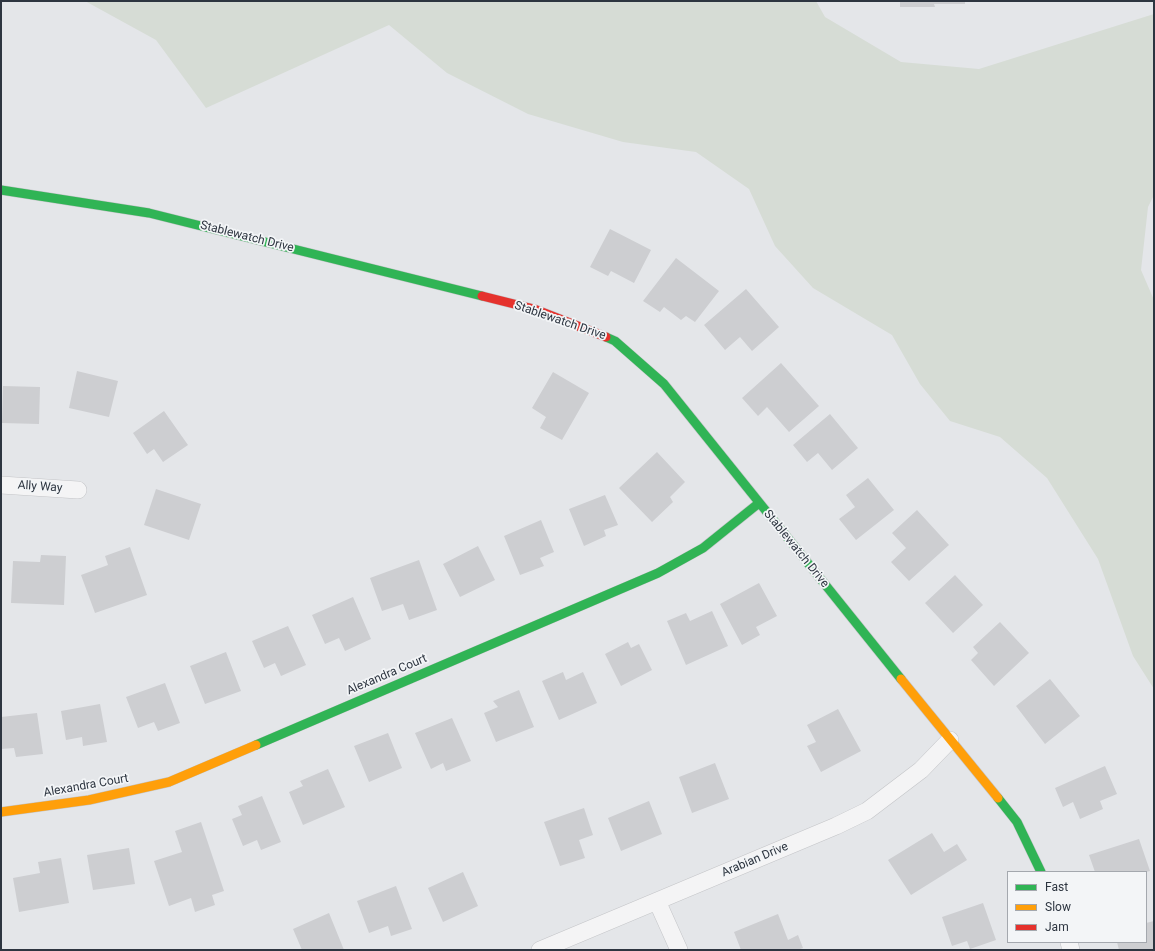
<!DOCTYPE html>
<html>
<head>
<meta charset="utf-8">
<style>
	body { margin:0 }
	#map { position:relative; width:1155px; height:951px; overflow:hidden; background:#e4e6e9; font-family:Roboto,sans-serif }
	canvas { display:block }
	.frame { position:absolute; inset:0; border:2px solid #2d3540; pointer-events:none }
	.legend { position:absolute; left:1007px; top:871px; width:140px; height:72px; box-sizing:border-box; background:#f3f5f7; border:1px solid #a4a8ae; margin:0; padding:5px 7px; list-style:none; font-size:12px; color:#2d3540 }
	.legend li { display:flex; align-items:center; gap:8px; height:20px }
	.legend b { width:20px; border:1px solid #a4a8ae }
</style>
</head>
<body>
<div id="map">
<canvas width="1155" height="951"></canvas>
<div class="frame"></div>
<ul class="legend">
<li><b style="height:5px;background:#30b455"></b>Fast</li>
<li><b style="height:5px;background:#ff9f0a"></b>Slow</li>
<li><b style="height:5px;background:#e5322d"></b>Jam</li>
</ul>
</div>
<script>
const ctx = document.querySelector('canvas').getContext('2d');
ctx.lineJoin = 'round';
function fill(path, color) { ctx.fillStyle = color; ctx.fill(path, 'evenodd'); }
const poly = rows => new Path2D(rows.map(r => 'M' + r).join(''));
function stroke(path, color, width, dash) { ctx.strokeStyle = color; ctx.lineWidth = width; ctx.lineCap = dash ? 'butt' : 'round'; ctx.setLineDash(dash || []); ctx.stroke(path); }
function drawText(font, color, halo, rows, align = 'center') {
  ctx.font = font + ' Roboto,sans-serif'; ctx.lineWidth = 3.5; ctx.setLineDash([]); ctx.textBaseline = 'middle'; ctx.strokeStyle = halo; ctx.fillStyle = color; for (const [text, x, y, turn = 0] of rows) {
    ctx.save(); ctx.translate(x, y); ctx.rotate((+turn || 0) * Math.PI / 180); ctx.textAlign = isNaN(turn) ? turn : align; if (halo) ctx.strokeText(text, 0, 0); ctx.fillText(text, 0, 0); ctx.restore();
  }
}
fill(poly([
	[85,1,816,1,825,17,901,62,979,69,1154,14,1154,195,1148,207,1141,270,1154,300,1154,689,1133,656,1098,559,1047,478,1000,437,950,421,920,384,892,335,813,288,775,246,749,189,696,152,623,142,528,114,447,73,389,25,206,108,156,40]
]), '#d6dcd5');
fill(poly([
	[900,1,965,1,965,4,934,4,935,7,900,7],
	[610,229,651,250,634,283,611,271,608,276,590,267],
	[676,258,719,291,695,322,686,316,681,320,664,307,660,312,643,301],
	[746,289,779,327,752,351,740,337,725,350,704,325],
	[781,363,819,406,789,432,767,407,758,416,742,398],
	[77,371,118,381,109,417,69,408],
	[553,372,589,393,562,440,540,428,546,417,532,408],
	[3,386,40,387,39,424,2,423],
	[164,411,188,445,163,462,154,449,147,454,133,433],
	[830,414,858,448,832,470,818,453,807,462,793,445],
	[657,452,685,482,670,497,673,502,652,522,619,488],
	[868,478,894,510,856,540,839,519,855,507,846,495],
	[156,489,201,504,189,540,144,525],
	[605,495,618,525,604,530,606,536,584,546,569,509],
	[917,510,949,545,909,581,891,562,906,548,892,533],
	[541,520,554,552,540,558,544,566,520,575,504,536],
	[478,546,495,580,460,597,443,564],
	[130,547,147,595,95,613,81,575,108,565,105,556],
	[41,555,66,556,64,605,11,603,13,561,40,562],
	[419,560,437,610,409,620,403,604,382,611,370,578],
	[955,575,983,605,953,633,925,603],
	[759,583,777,616,756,627,760,635,742,645,720,604],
	[353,597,371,639,345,651,339,638,325,644,312,615],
	[712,611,728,646,686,665,667,621,686,613,690,621],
	[1000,622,1029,653,994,686,971,660,978,653,973,647],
	[288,626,306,665,281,676,275,663,264,668,252,641],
	[628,642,631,648,639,644,652,670,621,686,605,654],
	[226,652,241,691,205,704,190,666],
	[563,672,566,680,583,672,597,703,559,720,542,681],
	[1050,679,1080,716,1045,744,1016,706],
	[165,683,180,723,158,731,154,722,138,728,126,697],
	[519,690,534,727,496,742,484,713,498,707,493,701],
	[100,704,107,742,83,746,82,737,66,740,61,711],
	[838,709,861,751,821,772,807,746,816,742,807,725],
	[37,713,43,754,16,757,14,748,1,749,1,717],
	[452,718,471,761,446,771,443,763,431,769,415,733],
	[388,733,402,768,369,782,354,746],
	[715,763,729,799,692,813,679,777],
	[1105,766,1117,794,1100,801,1103,809,1080,819,1073,802,1063,807,1055,788],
	[328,769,345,807,303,825,289,792,303,786,300,781],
	[262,796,281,842,261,850,257,840,243,846,232,819,242,815,238,806],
	[649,801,662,834,621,851,608,818],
	[584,808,593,835,579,840,585,858,560,866,544,822],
	[201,822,224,891,212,895,215,905,195,912,191,898,169,906,154,861,182,852,175,831],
	[932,833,944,852,957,844,967,860,911,895,888,860],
	[1139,839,1150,871,1146,872,1095,872,1089,855],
	[129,848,135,884,93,890,87,855],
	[61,858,69,903,19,912,13,878,40,873,38,862],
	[463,872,478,906,443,922,428,888],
	[396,886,412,929,391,936,388,926,369,933,357,901],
	[983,903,996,940,970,949,967,941,952,946,942,917],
	[329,913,344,950,302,950,293,929],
	[778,914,788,940,798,935,803,948,797,950,741,950,734,932],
	[1154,921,1154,950,1119,950,1117,942,1146,942,1146,923]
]), '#cdced1');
const street = poly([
	[1,485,78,490],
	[657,901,679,950],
	[1069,942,1071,950],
	[540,950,836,826,867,811,921,770,950,740]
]);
const fast = poly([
	[1,190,149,213,482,296],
	[606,337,615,341,664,384,901,679],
	[256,745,658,573,703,548,759,503],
	[998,798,1017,822,1041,872]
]);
const slow = poly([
	[901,679,998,798],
	[1,812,89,800,169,782,256,745]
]);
const jam = poly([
	[482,296,534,309,606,337]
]);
stroke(street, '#c3c4c7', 18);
stroke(fast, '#c3c4c7', 10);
stroke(slow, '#c3c4c7', 10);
stroke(jam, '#c3c4c7', 10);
stroke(street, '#f4f4f5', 17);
stroke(fast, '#30b455', 9);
stroke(slow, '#ff9f0a', 9);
stroke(jam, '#e5322d', 9);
drawText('12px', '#2d3540', '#f3f5f7', [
	["Stablewatch Drive",247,237,14],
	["Stablewatch Drive",560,321,19],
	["Ally Way",40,487,4],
	["Stablewatch Drive",796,549,51],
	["Alexandra Court",387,675,-23],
	["Alexandra Court",86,786,-10],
	["Arabian Drive",755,860,-23]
]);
</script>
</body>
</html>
